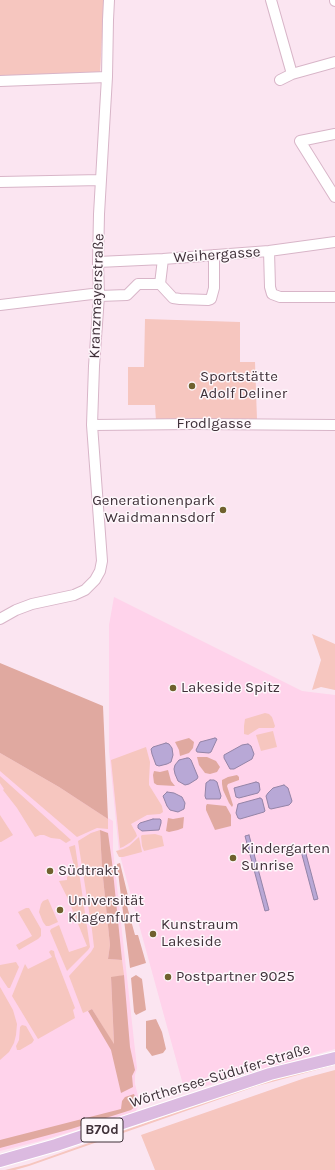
<!DOCTYPE html>
<html>
<head>
<meta charset="utf-8">
<style>
	body { margin:0 }
	canvas { display:block; background:#fbe5f1 }
</style>
</head>
<body>
<canvas width="335" height="1170"></canvas>
<script>
const ctx = document.querySelector('canvas').getContext('2d');
ctx.lineJoin = 'round';
function fill(path, color) { ctx.fillStyle = color; ctx.fill(path, 'evenodd'); }
const poly = rows => new Path2D(rows.map(r => 'M' + r).join(''));
function stroke(path, color, width, dash) { ctx.strokeStyle = color; ctx.lineWidth = width; ctx.lineCap = dash ? 'butt' : 'round'; ctx.setLineDash(dash || []); ctx.stroke(path); }
function drawText(font, color, halo, rows, align = 'center') {
  ctx.font = font + ' Karla,sans-serif'; ctx.lineWidth = 3; ctx.setLineDash([]); ctx.textBaseline = 'middle'; ctx.strokeStyle = halo; ctx.fillStyle = color; for (const [text, x, y, turn = 0] of rows) {
    ctx.save(); ctx.translate(x, y); ctx.rotate((+turn || 0) * Math.PI / 180); ctx.textAlign = isNaN(turn) ? turn : align; if (halo) ctx.strokeText(text, 0, 0); ctx.fillText(text, 0, 0); ctx.restore();
  }
}
fill(poly([
	[114,597,302,691,335,695,335,1049,185,1092,119,852,109,751,109,625],
	[0,753,59,787,113,821,113,850,137,1068,135,1075,135,1084,139,1100,139,1104,136,1111,127,1115,40,1141,0,1151]
]), '#ffd3eb');
fill(poly([
	[0,0,104,0,100,74,0,77],
	[145,319,240,322,240,362,255,362,257,420,156,421,155,405,128,405,128,367,144,367],
	[312,634,335,644,335,690,321,687,312,690,321,660],
	[265,713,269,714,272,717,275,726,274,728,259,728,248,735,244,734,244,726,245,719],
	[273,731,277,747,261,751,256,735],
	[146,747,150,762,149,780,149,785,162,806,163,812,160,814,147,815,131,824,136,833,137,836,131,842,123,847,120,848,111,760],
	[0,753,59,787,108,819,108,829,97,828,77,837,0,771],
	[0,776,71,840,66,843,60,839,51,838,44,835,40,835,35,837,17,808,3,790,4,789,0,783],
	[0,815,13,835,1,842,0,842],
	[100,830,102,868,110,945,108,959,122,960,124,975,111,978,114,1045,92,1009,83,1013,69,976,91,952,94,947,92,930,78,841,91,833],
	[155,834,162,836,164,846,144,851,142,846,141,836,142,835],
	[139,837,142,852,123,857,119,857,116,851,123,849,129,846],
	[75,845,90,947,88,950,67,971,50,931,51,929,59,925,69,952,87,946,68,899,59,881,67,880,67,877,71,874,74,867,73,862,69,847],
	[48,899,58,922,49,926,46,926,43,922,39,912,41,904,43,901],
	[26,908,29,908,41,929,41,936,38,939,19,950,16,945,32,936,18,912],
	[51,950,54,951,55,956,75,1008,73,1010,75,1018,38,1039,12,996,25,964,28,969,52,957,49,952],
	[16,962,19,967,10,988,8,988,0,976,0,965],
	[0,987,13,1010,17,1024,16,1035,14,1043,9,1052,0,1060],
	[22,1025,26,1026,34,1040,32,1043,20,1050,17,1050,16,1046,19,1040,20,1027],
	[335,1062,335,1065,257,1086,29,1166,15,1170,5,1170,29,1164,256,1084],
	[335,1070,335,1170,155,1170,141,1135,305,1078]
]), '#f6c6bf');
fill(poly([
	[0,663,103,706,108,819,59,787,0,753],
	[189,738,194,742,193,748,189,753,180,756,179,750,175,742],
	[197,757,207,757,216,761,220,767,217,772,210,774,205,773,199,765],
	[168,770,171,781,175,786,157,785,154,783,153,775,154,771,160,772],
	[237,775,239,777,239,780,228,784,227,786,233,805,232,807,229,803,223,790,222,784,222,780,228,777],
	[207,804,226,806,231,815,231,826,215,830,206,810,206,806],
	[184,817,183,828,178,830,169,832,166,831,168,818,173,819],
	[100,830,108,833,112,862,122,960,108,959,110,945,102,868],
	[120,863,130,904,127,906,135,935,138,935,146,963,130,968,117,864],
	[124,975,130,1047,135,1070,132,1076,133,1087,121,1093,111,1050,88,1011,92,1009,114,1044,111,977],
	[136,975,142,979,146,1010,136,1015,134,1012,131,978],
	[156,1019,162,1032,166,1049,163,1053,152,1056,146,1048,146,1021],
	[134,1094,136,1100,136,1106,131,1110,71,1129,0,1148,0,1140,121,1109,122,1101,125,1097]
]), '#e0a9a0');
const water = poly([
	[215,738,217,739,211,752,209,753,197,752,196,750,200,742,215,738],
	[166,743,169,744,172,748,173,755,171,762,167,764,159,766,156,765,152,754,151,749,153,747,166,743],
	[248,744,251,746,254,754,252,759,234,769,230,769,224,758,224,755,242,745,248,744],
	[187,758,189,758,191,760,198,777,197,779,189,784,185,785,178,781,175,774,174,769,175,765,179,760,187,758],
	[210,780,214,780,217,782,221,796,220,799,206,799,205,796,206,783,210,780],
	[256,782,259,783,260,790,258,793,239,798,236,797,234,788,256,782],
	[284,785,288,788,292,801,291,803,289,805,271,809,269,808,266,796,268,793,273,788,284,785],
	[167,792,174,793,182,797,185,803,184,809,178,812,170,810,167,806,163,796,167,792],
	[260,798,262,799,265,811,264,812,240,819,238,818,236,813,238,804,260,798],
	[153,819,160,819,161,820,161,823,159,830,142,831,138,828,138,825,140,823,153,819],
	[249,835,269,910,265,911,245,836,249,835],
	[305,850,318,899,314,900,301,851,305,850]
]);
fill(water, '#b8a8d6');
stroke(water, '#9484a7', 1);
const minor = poly([
	[271,0,292,74],
	[335,0,335,1],
	[280,80,292,74,335,62],
	[0,81,107,77],
	[335,134,300,141,335,197],
	[0,182,101,180],
	[269,251,270,287,272,294,280,297,335,297],
	[98,262,163,259,269,251,335,242],
	[160,284,163,259],
	[0,305,92,294,99,296,127,295,138,284,160,284,173,298,180,299,208,300,211,299,214,288,214,255],
	[92,425,195,424,335,425],
	[0,619,16,610,32,604,74,595,85,590,95,580,100,571,102,561,92,425,94,366,99,296,98,262,99,214,107,77,108,20,109,0]
]);
const major = poly([
	[0,1161,56,1145,270,1074,335,1058]
]);
stroke(minor, '#d8b5c8', 12);
stroke(major, '#fff', 14);
stroke(minor, '#fff', 10);
stroke(major, '#dbbae0', 12);
for (const [x, y, r, color] of [
	[192,386,4,"#6f612e"],
	[223,510,4,"#6f612e"],
	[173,688,4,"#6f612e"],
	[233,858,4,"#6f612e"],
	[50,871,4,"#6f612e"],
	[60,910,4,"#6f612e"],
	[153,934,4,"#6f612e"],
	[168,977,4,"#6f612e"]
]) { const dot = new Path2D(); dot.arc(x, y, r, 0, 2 * Math.PI); ctx.fillStyle = color; ctx.fill(dot); stroke(dot, '#fef7fb', 1.5); }
for (const [x, y, w] of [
	[102,1130,42]
]) { const box = new Path2D(); box.roundRect(x - w / 2, y - 12, w, 24, 3); ctx.fillStyle = '#fef7fb'; ctx.fill(box); stroke(box, '#3f3139', 1); }
drawText('bold 14px', '#3f3139', null, [
	["B70d",102,1130]
]);
drawText('15px', '#3f3139', '#fef7fb', [
	["Weihergasse",217,255,-4],
	["Kranzmayerstraße",97,296,-88],
	["Frodlgasse",214,424],
	["Wörthersee-Südufer-Straße",220,1076,-17]
]);
drawText('15px', '#3f3139', '#fef7fb', [
	["Sportstätte",200,377],
	["Adolf Deliner",200,394],
	["Generationenpark",215,501,"right"],
	["Waidmannsdorf",215,518,"right"],
	["Lakeside Spitz",181,688],
	["Kindergarten",241,849],
	["Sunrise",241,866],
	["Südtrakt",58,871],
	["Universität",68,901],
	["Klagenfurt",68,918],
	["Kunstraum",161,925],
	["Lakeside",161,942],
	["Postpartner 9025",176,977]
], 'left');
</script>
</body>
</html>
